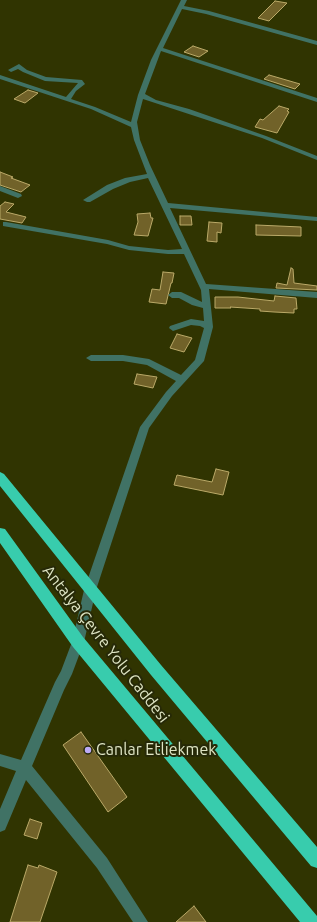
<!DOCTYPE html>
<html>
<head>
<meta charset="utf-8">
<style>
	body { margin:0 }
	canvas { display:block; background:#303401 }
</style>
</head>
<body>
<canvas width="317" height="922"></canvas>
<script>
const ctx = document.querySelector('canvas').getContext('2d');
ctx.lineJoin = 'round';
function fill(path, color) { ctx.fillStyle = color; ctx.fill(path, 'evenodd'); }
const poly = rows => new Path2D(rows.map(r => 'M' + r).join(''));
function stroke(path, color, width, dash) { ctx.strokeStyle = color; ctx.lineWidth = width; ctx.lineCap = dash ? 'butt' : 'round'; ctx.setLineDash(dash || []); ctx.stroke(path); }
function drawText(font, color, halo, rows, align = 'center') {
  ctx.font = font + ' Ubuntu,sans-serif'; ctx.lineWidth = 4; ctx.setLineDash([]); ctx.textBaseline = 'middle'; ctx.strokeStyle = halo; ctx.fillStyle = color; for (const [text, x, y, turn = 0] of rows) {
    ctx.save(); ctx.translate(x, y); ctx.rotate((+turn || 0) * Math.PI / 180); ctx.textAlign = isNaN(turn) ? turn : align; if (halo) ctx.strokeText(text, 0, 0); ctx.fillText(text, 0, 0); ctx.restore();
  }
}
const building = poly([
	[275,1,287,3,269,21,258,18,275,1],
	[193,46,208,51,199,57,184,52,193,46],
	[269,75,300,84,295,89,264,79,269,75],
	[28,90,38,93,25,103,14,99,28,90],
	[279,106,289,109,287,111,289,112,277,133,255,127,260,119,263,120,279,106],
	[0,172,13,177,11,178,30,185,21,192,0,185,0,172],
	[5,202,14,204,6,212,26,217,22,223,0,219,0,206,5,202],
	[150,213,151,218,153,218,148,236,134,235,138,222,137,214,150,213],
	[180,216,191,216,192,225,180,225,180,216],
	[209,222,222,223,221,233,217,232,217,242,207,241,209,222],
	[256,225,301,227,301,236,256,235,256,225],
	[291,268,293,269,294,283,317,286,317,290,276,288,277,283,287,285,291,268],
	[163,272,174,273,172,283,171,283,166,304,149,302,152,289,160,290,163,272],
	[275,296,296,298,297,309,294,309,294,313,274,312,260,311,260,309,230,307,231,308,215,308,215,297,238,297,274,301,275,296],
	[177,334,192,338,184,352,170,348,177,334],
	[137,374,157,377,153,388,134,384,137,374],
	[216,469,229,472,223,495,174,485,177,475,212,482,216,469],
	[81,732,127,797,108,812,63,745,81,732],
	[30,819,42,823,37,839,24,835,30,819],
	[28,865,38,868,39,865,57,872,40,922,10,922,28,865],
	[194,906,206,922,176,922,194,906]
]);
fill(building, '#716229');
stroke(building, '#baa968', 1);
fill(poly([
	[181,0,187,0,184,6,209,11,317,41,317,45,206,14,182,9,163,48,317,98,317,102,161,51,145,94,156,100,189,109,266,136,317,156,317,160,262,138,143,99,137,122,140,140,150,165,168,203,317,217,317,221,170,208,206,284,317,292,317,298,209,289,213,327,204,361,172,396,149,428,96,590,84,642,72,674,64,690,32,766,107,858,148,922,133,922,97,868,26,780,5,830,0,832,0,809,16,771,0,766,0,754,21,760,55,682,61,671,72,642,84,590,140,427,166,392,176,381,147,365,123,361,91,361,86,358,91,355,123,355,149,359,181,375,195,360,204,328,200,326,191,325,173,331,169,328,170,326,191,319,204,321,203,308,192,305,179,298,172,298,168,295,172,292,181,292,202,302,201,290,184,254,168,254,129,250,107,244,3,226,3,222,6,222,108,240,129,246,168,250,182,249,148,178,130,182,113,189,90,202,87,202,83,200,107,185,125,178,147,174,134,140,131,127,91,109,0,79,0,75,66,97,78,83,45,81,23,72,18,69,11,72,8,70,19,64,27,70,46,77,82,80,85,84,76,91,71,99,95,107,131,122,138,95,151,60,181,0],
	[0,186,21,194,22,196,18,198,0,191,0,186]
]), '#407265');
fill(poly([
	[0,472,4,474,161,665,317,847,317,868,311,866,151,675,0,486,0,472],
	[0,528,5,529,83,637,317,916,317,922,300,922,73,647,0,543,0,528]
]), '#38ccad');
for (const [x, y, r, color] of [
	[88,750,4,"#bcaaf6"]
]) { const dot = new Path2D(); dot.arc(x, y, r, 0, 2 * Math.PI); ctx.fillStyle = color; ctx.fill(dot); stroke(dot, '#262907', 1.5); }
drawText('16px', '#dfe5c4', '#262907', [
	["Antalya Çevre Yolu Caddesi",106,644,52]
]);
drawText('16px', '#dfe5c4', '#262907', [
	["Canlar Etliekmek",96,750]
], 'left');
</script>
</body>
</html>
